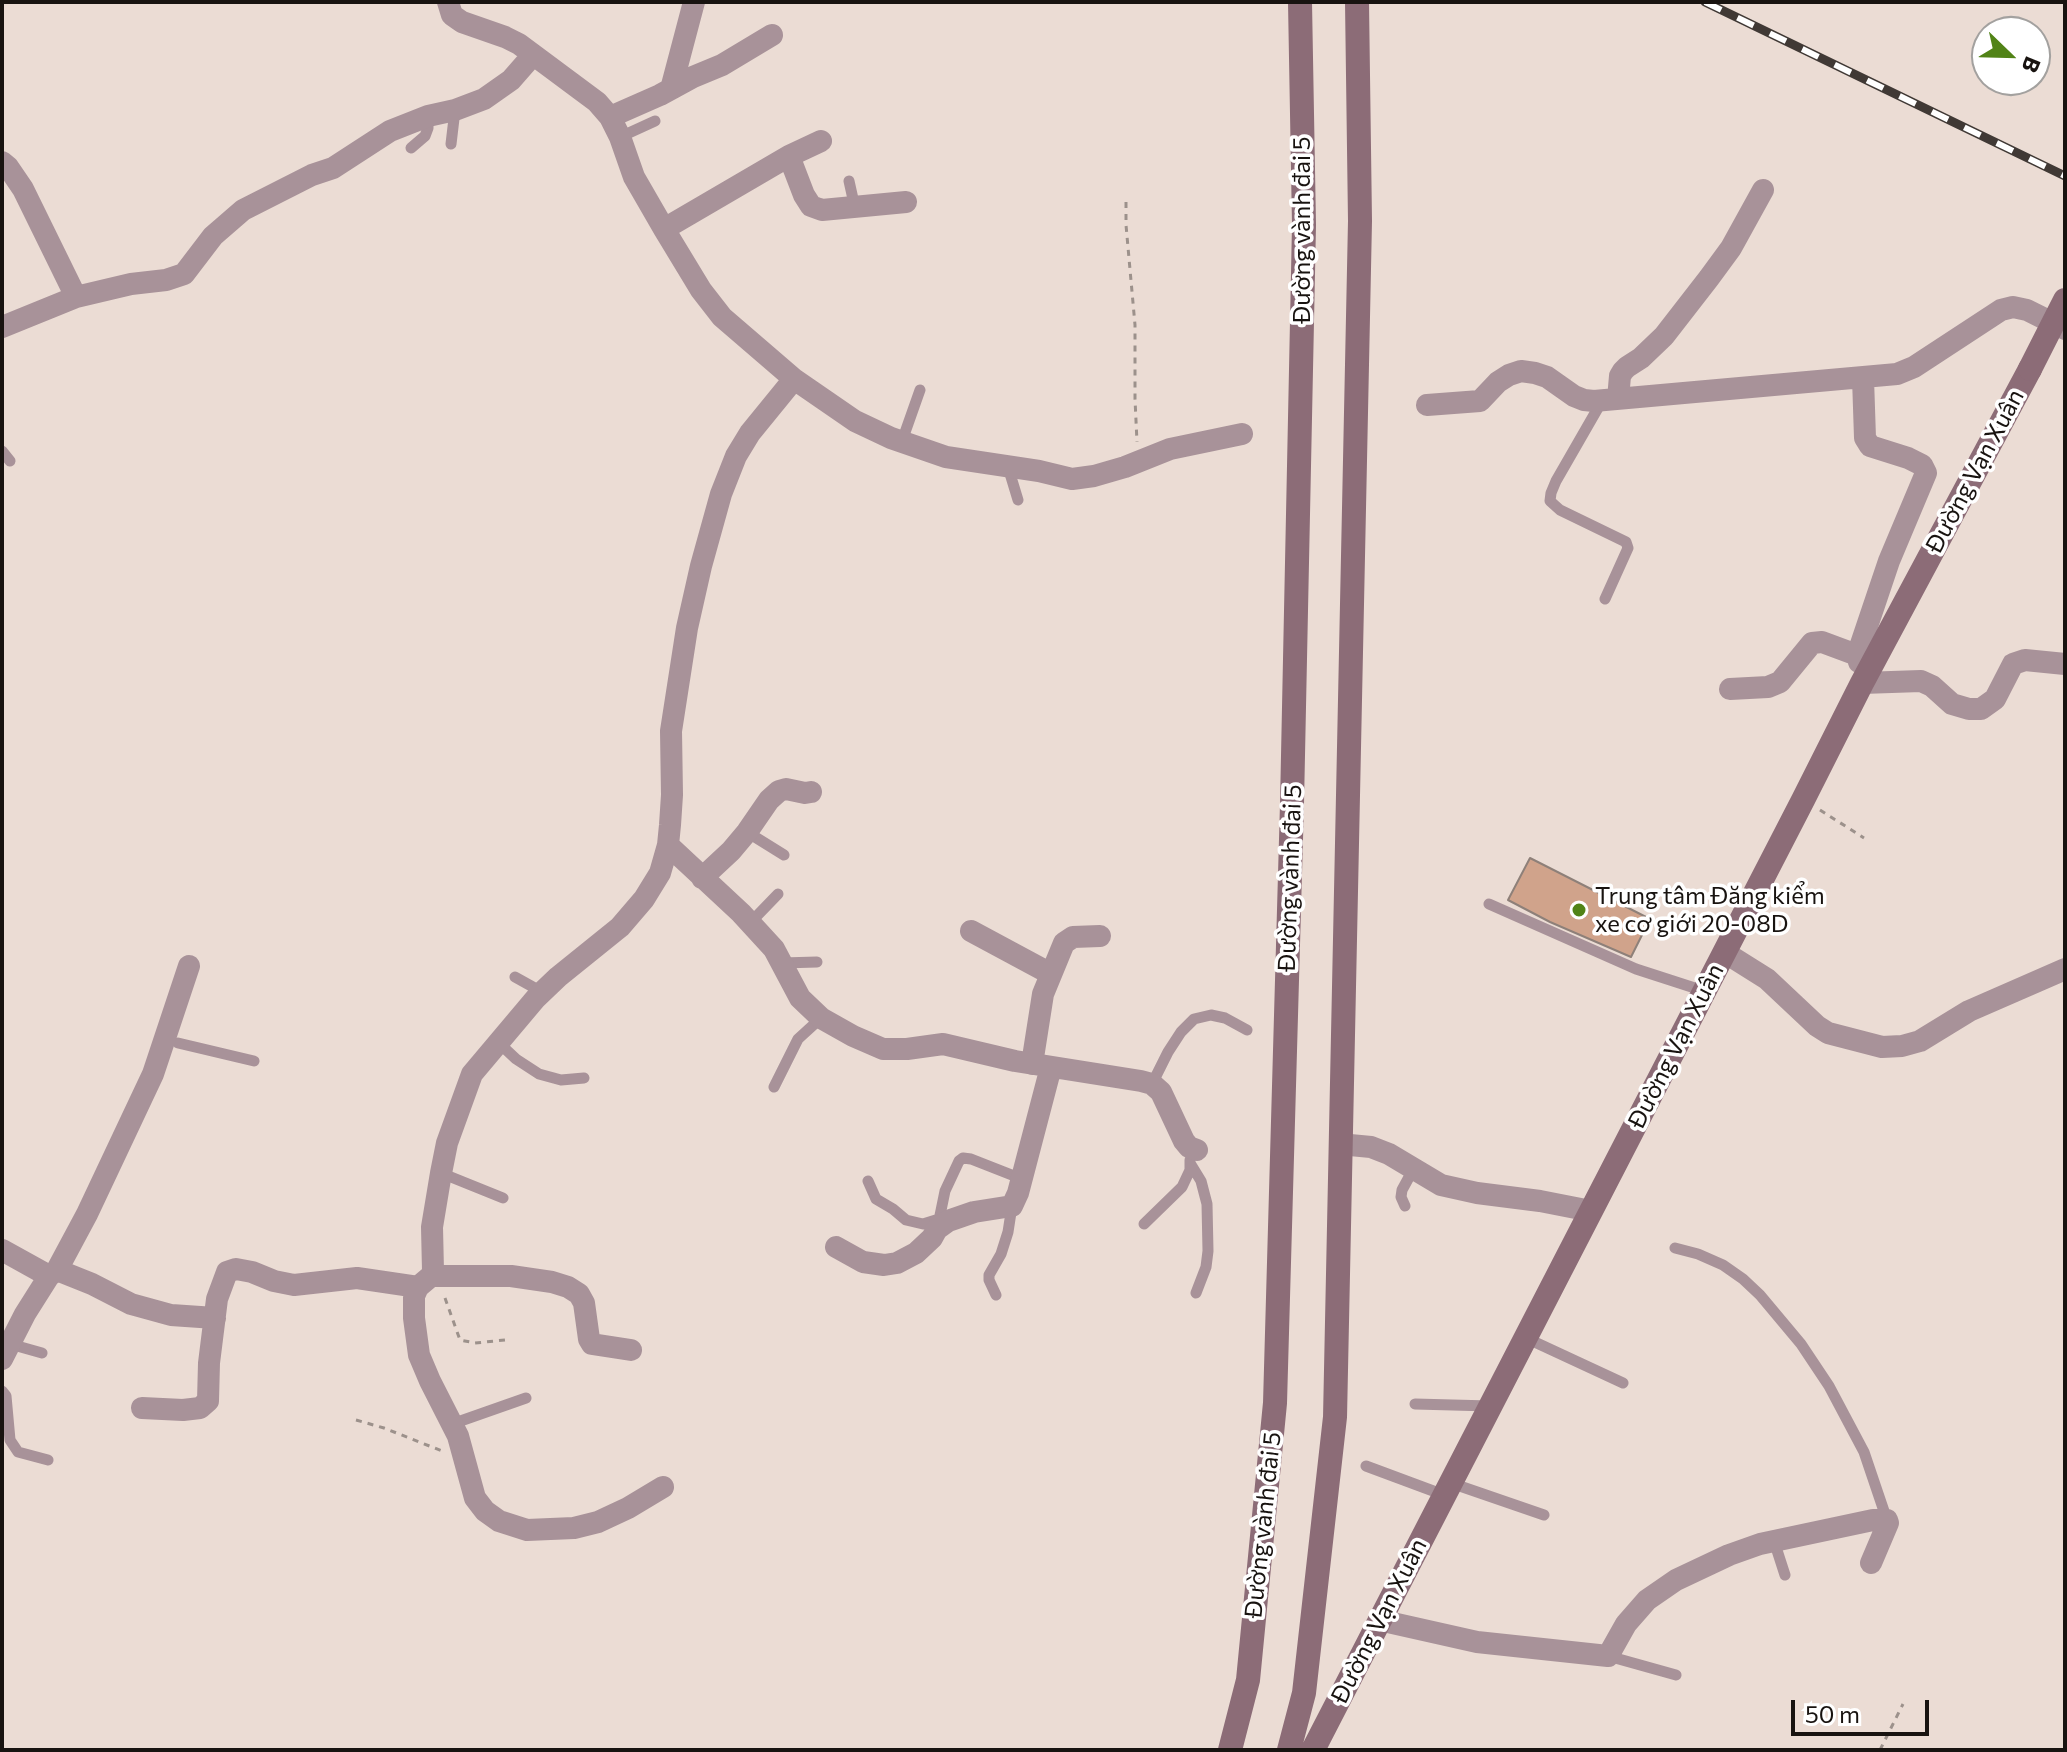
<!DOCTYPE html>
<html>
<head>
<meta charset="utf-8">
<style>
	body { margin:0 }
	#map { position:relative; width:2067px; height:1752px; overflow:hidden; background:#ebdcd4; font-family:Commissioner,sans-serif }
	canvas { display:block }
	.frame { position:absolute; inset:0; border:4px solid #181310; pointer-events:none }
	.north { position:absolute; left:1971px; top:16px; width:80px; height:80px; box-sizing:border-box; background:#fff; border:2px solid #a3a19f; border-radius:50%; rotate:113deg; font-size:22px; font-weight:700; line-height:32px; text-align:center; color:#181310 }
	.north::after { content:''; display:block; margin:auto; width:28px; height:36px; background:#518317; clip-path:polygon(50% 0,100% 100%,50% 72%,0 100%) }
	.scale { position:absolute; left:1791px; top:1700px; width:138px; height:36px; box-sizing:border-box; border:4px solid #181310; border-top:0; padding-left:10px; font-size:24px; line-height:28px; white-space:nowrap; color:#181310; -webkit-text-stroke:6px #fff; paint-order:stroke }
</style>
</head>
<body>
<div id="map">
<canvas width="2067" height="1752"></canvas>
<div class="frame"></div>
<div class="north">B</div>
<div class="scale">50 m</div>
</div>
<script>
const ctx = document.querySelector('canvas').getContext('2d');
ctx.lineJoin = 'round';
function fill(path, color) { ctx.fillStyle = color; ctx.fill(path, 'evenodd'); }
const poly = rows => new Path2D(rows.map(r => 'M' + r).join(''));
function stroke(path, color, width, dash) { ctx.strokeStyle = color; ctx.lineWidth = width; ctx.lineCap = dash ? 'butt' : 'round'; ctx.setLineDash(dash || []); ctx.stroke(path); }
function drawText(font, color, halo, rows, align = 'center') {
  ctx.font = font + ' Commissioner,sans-serif'; ctx.lineWidth = 7; ctx.setLineDash([]); ctx.textBaseline = 'middle'; ctx.strokeStyle = halo; ctx.fillStyle = color; for (const [text, x, y, turn = 0] of rows) {
    ctx.save(); ctx.translate(x, y); ctx.rotate((+turn || 0) * Math.PI / 180); ctx.textAlign = isNaN(turn) ? turn : align; if (halo) ctx.strokeText(text, 0, 0); ctx.fillText(text, 0, 0); ctx.restore();
  }
}
const building = poly([
	[1530,858,1650,919,1631,957,1550,922,1508,900,1530,858]
]);
fill(building, '#d0a38b');
stroke(building, '#8e8079', 2);
stroke(poly([
	[1126,202,1126,225,1135,325,1135,399,1137,442],
	[1820,810,1864,838],
	[445,1298,460,1340,475,1343,505,1340],
	[356,1420,384,1428,442,1451],
	[1880,1750,1903,1704]
]), '#9c918b', 3, [6, 6]);
stroke(poly([
	[620,137,655,121],
	[451,144,455,110],
	[411,148,425,136,428,128,428,116],
	[849,181,855,208],
	[1602,401,1556,481,1551,493,1550,501,1560,510,1626,542,1628,548,1605,599],
	[902,441,920,390],
	[2,451,10,461],
	[1008,467,1018,500],
	[747,832,784,855],
	[1489,904,1636,969,1704,991],
	[750,923,778,894],
	[782,963,817,962],
	[515,977,542,992],
	[178,1043,254,1061],
	[500,1044,516,1059,539,1074,561,1080,584,1078],
	[1152,1084,1168,1052,1181,1032,1194,1019,1211,1015,1225,1018,1247,1030],
	[774,1087,798,1039,821,1018],
	[1190,1163,1201,1181,1207,1204,1208,1251,1206,1267,1196,1293],
	[441,1173,503,1198],
	[868,1181,876,1199,893,1209,906,1220,923,1224,939,1219],
	[1405,1206,1401,1197,1402,1190,1414,1168],
	[1144,1224,1182,1187,1190,1170,1190,1160],
	[938,1225,945,1191,959,1161,963,1158,971,1159,1022,1179],
	[1675,1248,1698,1254,1723,1265,1743,1279,1760,1295,1801,1344,1829,1386,1864,1452,1887,1520],
	[996,1295,989,1280,989,1275,1001,1254,1008,1232,1012,1206],
	[1526,1338,1623,1383],
	[10,1344,42,1353],
	[2,1391,6,1396,10,1440,18,1452,48,1460],
	[1415,1404,1490,1406],
	[452,1424,526,1398],
	[1366,1466,1444,1495],
	[1451,1483,1544,1515],
	[1774,1541,1785,1575],
	[1608,1656,1676,1675]
]), '#a89299', 11);
stroke(poly([
	[448,2,452,15,462,22,505,37,519,44,597,102,610,117,620,137,634,177,664,229,701,290,722,317,794,379,855,421,891,438,946,457,1039,471,1072,479,1094,476,1125,467,1170,449,1242,434],
	[671,89,694,2],
	[610,117,660,95,693,77,722,65,772,35],
	[789,156,804,195,811,206,822,210,906,202],
	[2,162,8,167,23,189,76,297],
	[664,229,789,156,821,141],
	[2,327,76,297,131,284,166,280,184,274,213,236,243,210,312,175,333,168,390,131,428,116,455,110,484,99,511,80,532,56],
	[1863,378,1865,438,1870,446,1908,458,1922,465,1926,473,1889,561,1860,647,1857,655,1859,662,1866,664],
	[1618,399,1620,376,1623,371,1627,367,1641,358,1664,336,1709,278,1731,248,1763,190],
	[1427,405,1480,401,1498,382,1509,375,1521,371,1535,373,1547,377,1574,396,1584,400,1594,401,1897,374,1914,367,2001,310,2013,307,2027,310,2065,329],
	[1862,683,1921,681,1932,686,1952,704,1969,709,1981,709,1995,699,2013,664,2025,660,2065,664],
	[1730,689,1768,687,1780,682,1812,643,1822,642,1857,655],
	[668,845,741,913,774,949,800,998,821,1018,853,1036,883,1049,907,1049,943,1044,1015,1061,1141,1081,1152,1084,1161,1092,1184,1141,1189,1147,1197,1150],
	[702,878,731,851,747,832,769,800,779,791,786,789,805,793,811,792],
	[971,931,1051,974],
	[1724,952,1767,979,1817,1026,1828,1033,1882,1047,1902,1046,1920,1041,1969,1011,2065,969],
	[1032,1064,1043,994,1064,943,1073,937,1100,936],
	[1350,1145,1371,1147,1389,1154,1441,1185,1477,1193,1540,1201,1591,1211],
	[836,1247,863,1262,884,1265,897,1263,916,1253,932,1238,937,1229,948,1221,974,1212,1012,1206,1018,1193,1051,1067],
	[2,1250,49,1276],
	[57,1270,92,1284,131,1304,171,1315,215,1318],
	[431,1276,511,1276,552,1282,568,1287,579,1294,584,1303,589,1339,592,1344,631,1350],
	[2,1359,25,1314,49,1276,57,1270,87,1214,153,1074,189,966],
	[142,1408,183,1410,200,1408,208,1401,209,1363,217,1299,227,1272,236,1269,252,1272,274,1281,294,1285,357,1278,418,1287],
	[663,1487,628,1508,598,1522,574,1528,527,1530,499,1521,485,1511,475,1498,458,1436,430,1381,419,1355,414,1318,414,1296,418,1287,431,1276,433,1271,432,1227,441,1173,447,1143,472,1074,536,998,558,977,620,927,644,899,660,873,668,845,670,825,672,795,671,731,687,628,701,566,721,494,736,456,750,433,794,379],
	[1379,1620,1477,1642,1608,1656,1626,1624,1647,1600,1676,1580,1729,1555,1760,1544,1873,1520,1887,1520,1888,1523,1871,1563]
]), '#a89299', 22);
stroke(poly([
	[1230,1750,1248,1680,1275,1403,1292,804,1304,225,1300,2],
	[1289,1750,1304,1693,1335,1417,1360,221,1357,2],
	[1313,1750,1803,800,1862,683,2030,369]
]), '#8c6c77', 24);
const rail = poly([
	[1705,2,2065,176]
]);
stroke(rail, '#403935', 9);
stroke(rail, '#fff', 6, [18]);
stroke(poly([
	[2030,369,2065,300]
]), '#8c6c77', 24);
for (const [x, y, r, color] of [
	[1579,910,8,"#518317"]
]) { const dot = new Path2D(); dot.arc(x, y, r, 0, 2 * Math.PI); ctx.fillStyle = color; ctx.fill(dot); stroke(dot, '#fff', 3); }
drawText('24px', '#181310', '#fff', [
	["Đường vành đai 5",1302,230,-90],
	["Đường Vạn Xuân",1975,471,-62],
	["Đường vành đai 5",1290,878,-88],
	["Đường Vạn Xuân",1676,1046,-63],
	["Đường vành đai 5",1263,1525,-84],
	["Đường Vạn Xuân",1379,1621,-63]
]);
drawText('24px', '#181310', '#fff', [
	["Trung tâm Đăng kiểm",1595,896],
	["xe cơ giới 20-08D",1595,924]
], 'left');
</script>
</body>
</html>
